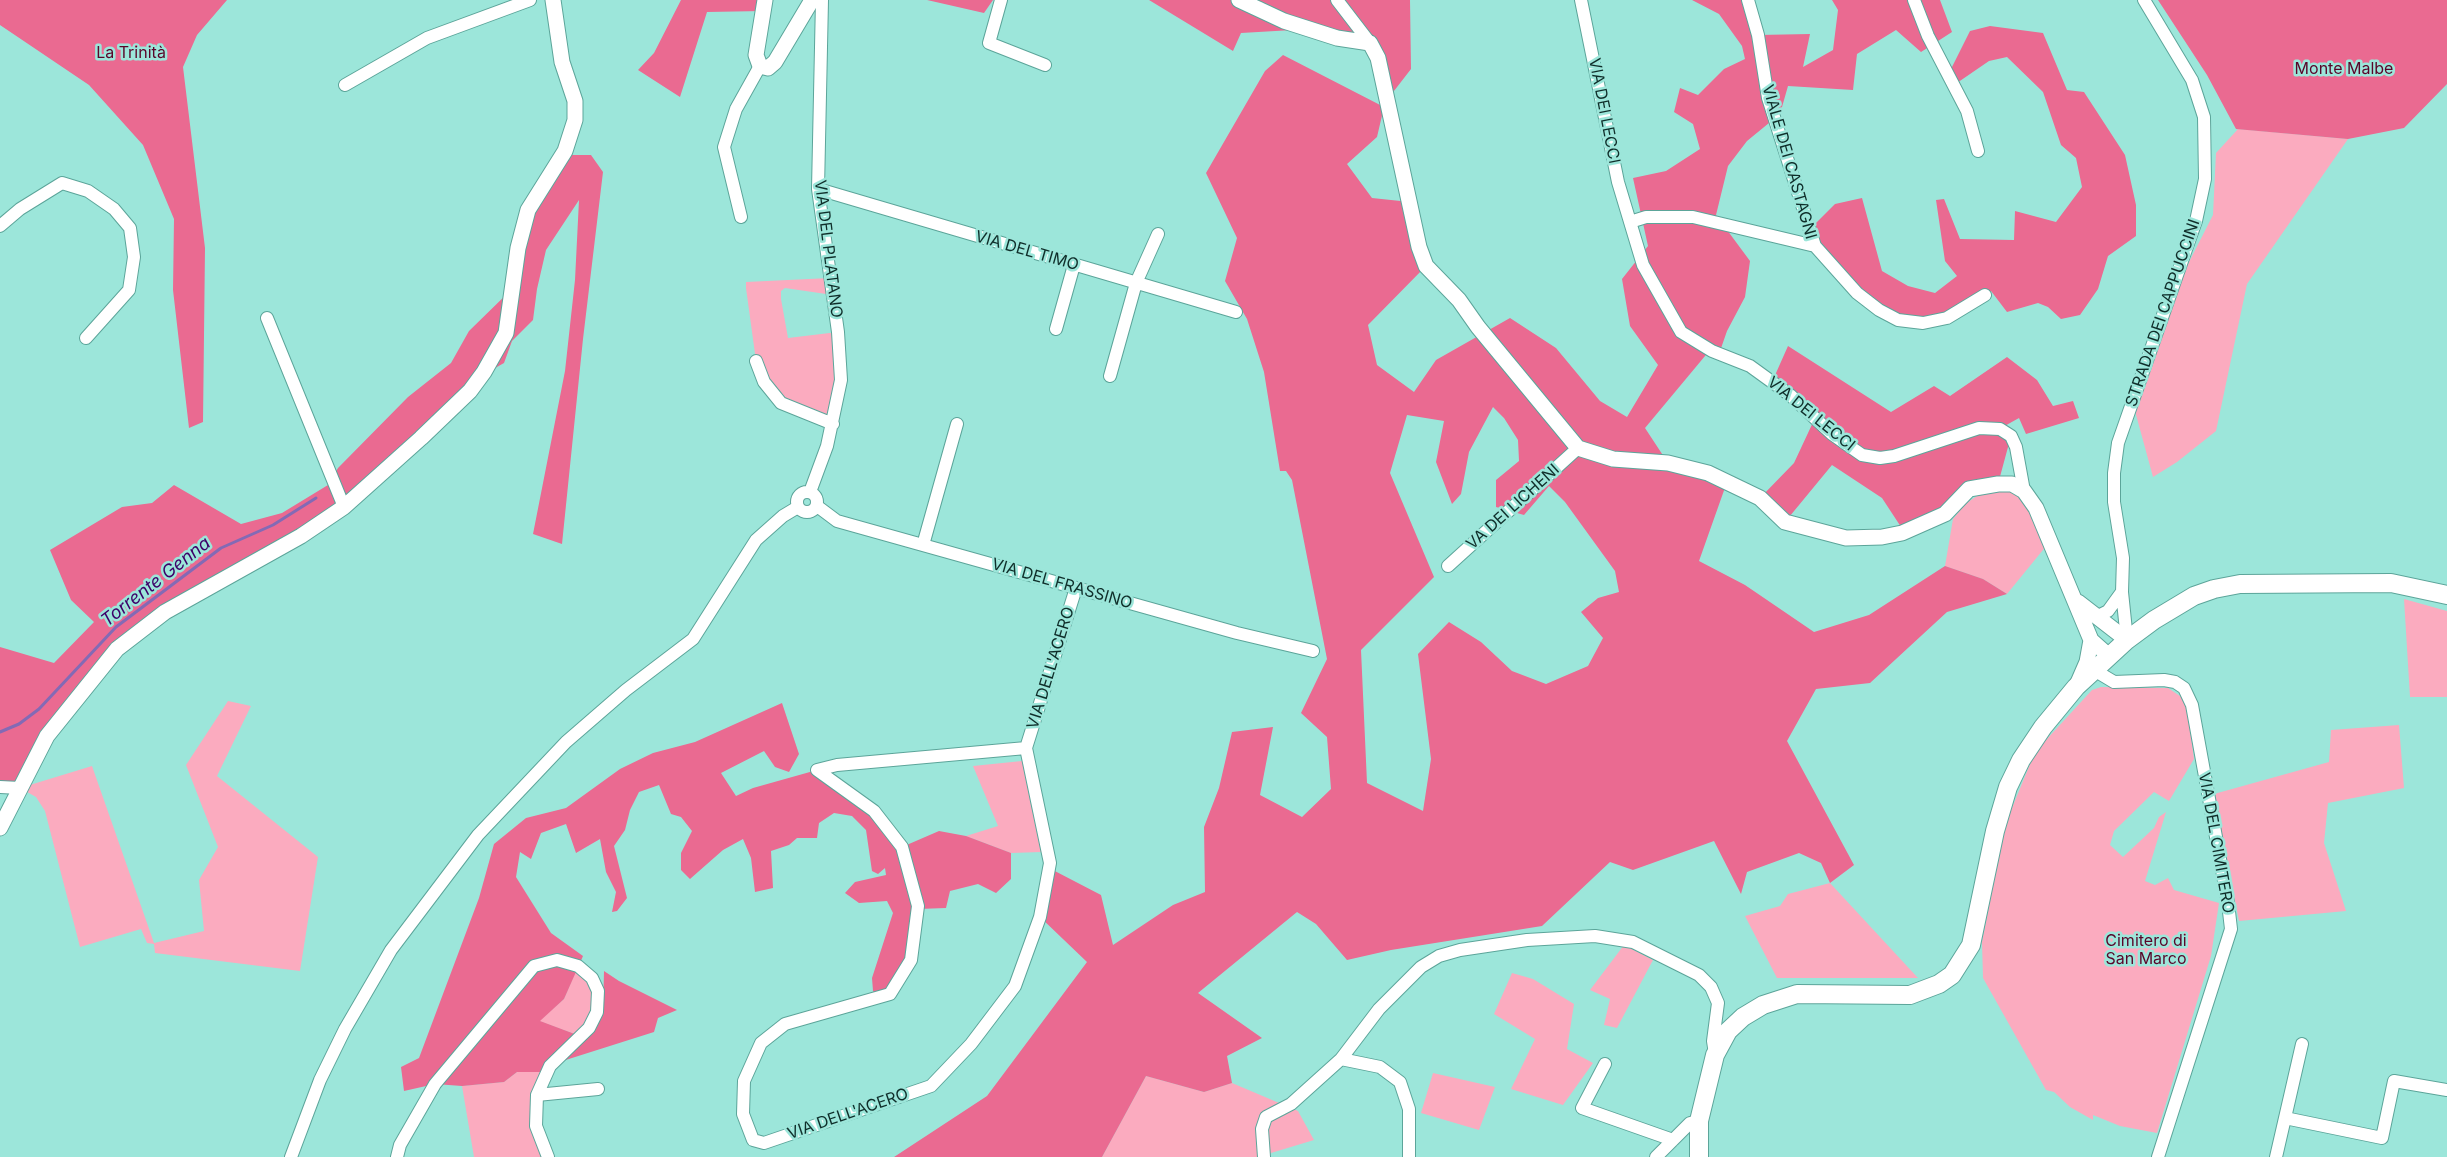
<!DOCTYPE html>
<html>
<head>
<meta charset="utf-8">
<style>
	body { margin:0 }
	canvas { display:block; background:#9ce6da }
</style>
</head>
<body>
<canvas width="2447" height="1157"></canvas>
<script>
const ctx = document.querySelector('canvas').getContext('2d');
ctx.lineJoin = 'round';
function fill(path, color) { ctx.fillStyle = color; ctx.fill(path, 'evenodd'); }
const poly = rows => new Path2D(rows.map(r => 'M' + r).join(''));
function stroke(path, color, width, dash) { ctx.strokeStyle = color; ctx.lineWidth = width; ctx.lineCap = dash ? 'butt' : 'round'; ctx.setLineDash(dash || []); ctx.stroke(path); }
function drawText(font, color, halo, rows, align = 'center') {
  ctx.font = font + ' Inter,sans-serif'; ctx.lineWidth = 5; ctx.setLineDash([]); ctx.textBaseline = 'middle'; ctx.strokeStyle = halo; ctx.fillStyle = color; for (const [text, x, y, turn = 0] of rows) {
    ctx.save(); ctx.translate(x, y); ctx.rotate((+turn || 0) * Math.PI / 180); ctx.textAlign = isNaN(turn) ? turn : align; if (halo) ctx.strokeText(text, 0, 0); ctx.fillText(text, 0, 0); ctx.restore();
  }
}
fill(poly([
	[2238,129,2348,139,2247,284,2216,431,2177,462,2153,477,2135,411,2186,268,2213,215,2216,153],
	[830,278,833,295,785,288,781,291,781,299,788,338,838,332,833,424,781,403,756,361,746,288,746,282],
	[2001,488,2019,492,2030,505,2047,545,2007,594,1983,579,1945,566,1953,519,1965,504,1983,492],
	[2404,599,2447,611,2447,697,2410,697],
	[2101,687,2168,688,2186,700,2194,759,2169,801,2154,792,2114,831,2110,845,2123,857,2154,828,2159,817,2166,812,2145,881,2155,885,2168,878,2174,890,2219,903,2211,956,2157,1133,2120,1126,2093,1115,2093,1120,2070,1107,2054,1092,2046,1090,1983,978,1982,942,2005,825,2035,752,2092,690],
	[228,701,251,706,217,776,318,857,300,971,155,953,154,944,147,943,141,929,80,947,45,811,36,797,20,788,92,766,154,943,204,931,199,880,218,847,186,765],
	[2399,725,2404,788,2328,803,2324,843,2346,911,2239,921,2214,794,2329,762,2331,730],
	[1022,761,1041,852,1011,853,966,836,998,826,973,766],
	[1830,883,1918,978,1777,978,1745,916,1780,906,1788,894],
	[1624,945,1653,960,1617,1028,1604,1025,1610,999,1590,990],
	[578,966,592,978,597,1012,580,1036,539,1021,564,999],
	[1512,973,1533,979,1574,1004,1567,1049,1593,1063,1563,1105,1511,1089,1535,1039,1494,1014],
	[517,1072,547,1072,536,1126,548,1157,474,1157,462,1086,504,1082],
	[1433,1073,1495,1087,1479,1130,1421,1113],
	[1146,1076,1204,1092,1232,1083,1298,1111,1314,1140,1271,1153,1270,1157,1102,1157]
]), '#fbabbf');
fill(poly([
	[0,0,227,0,197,35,183,67,205,248,203,422,189,428,173,290,174,219,143,145,89,85,0,25],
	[681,0,765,0,763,11,707,12,680,97,638,70,654,53],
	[927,0,993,0,984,13],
	[1149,0,1410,0,1411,69,1387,100,1366,38,1310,29,1241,33,1233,51],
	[1692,0,1748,0,1758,35,1810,34,1803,67,1833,50,1838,10,1832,0,1940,0,1952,32,1921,52,1896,30,1857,54,1853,90,1788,86,1780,114,1747,141,1728,166,1716,215,1750,261,1745,297,1727,331,1719,354,1710,350,1645,428,1668,463,1727,482,1699,561,1745,585,1814,632,1869,615,1945,566,1983,579,2007,594,1947,612,1870,683,1816,689,1787,741,1854,865,1830,883,1821,863,1799,853,1747,872,1741,894,1714,841,1633,870,1610,862,1542,926,1391,950,1347,960,1316,924,1297,912,1198,993,1262,1038,1227,1056,1232,1083,1204,1092,1146,1076,1102,1157,894,1157,987,1096,1087,962,1040,917,1049,868,1101,895,1113,945,1173,905,1205,892,1204,827,1219,788,1232,732,1273,727,1260,795,1302,817,1331,789,1327,737,1301,713,1327,659,1292,480,1286,471,1280,471,1264,372,1247,319,1225,281,1237,238,1206,173,1265,71,1283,55,1384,107,1377,137,1347,164,1372,198,1410,202,1426,266,1368,325,1377,365,1414,392,1436,360,1510,318,1556,348,1600,401,1627,417,1658,365,1630,326,1622,279,1648,246,1633,178,1666,171,1700,149,1693,124,1674,112,1680,88,1698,95,1724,69,1745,59,1742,46,1719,14],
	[1493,407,1504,418,1518,440,1519,461,1496,480,1496,507,1524,515,1549,486,1565,502,1615,571,1619,592,1598,598,1581,612,1603,638,1588,666,1546,684,1512,671,1481,642,1449,622,1418,654,1431,759,1423,811,1367,783,1361,650,1434,577,1390,473,1407,415,1444,421,1436,462,1452,504,1461,494,1469,452],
	[2158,0,2447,0,2447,84,2404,128,2348,139,2236,129,2207,75],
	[1990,26,2043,33,2067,90,2084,92,2125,155,2136,205,2136,236,2108,256,2098,289,2080,315,2061,319,2048,307,2038,303,2007,312,1991,291,1923,323,1877,308,1815,246,1815,224,1835,204,1862,198,1882,271,1908,286,1935,293,1957,276,1945,261,1936,200,1944,199,1960,239,2014,240,2015,211,2056,222,2082,187,2076,158,2061,145,2043,92,2007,57,1989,61,1954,85,1949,73,1970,31],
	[570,155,591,155,603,172,583,339,562,544,533,534,565,371,575,280,579,200,546,250,537,289,533,320,512,341,504,363,481,376,344,507,117,649,20,788,0,787,0,647,54,663,94,622,71,600,50,550,122,507,152,503,174,485,241,524,282,513,328,485,338,468,408,397,451,363,469,331,513,288,528,210],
	[1788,346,1891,412,1934,386,1950,396,2007,357,2037,380,2053,406,2073,401,2079,418,2026,434,2019,418,2001,428,2011,436,1998,484,1969,489,1945,514,1903,530,1882,498,1832,465,1785,522,1760,498,1794,463,1815,418,1772,382],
	[782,703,799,754,789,772,775,767,764,751,721,773,736,796,753,788,817,770,874,811,902,847,939,831,966,836,1011,853,1011,879,996,893,978,884,950,891,946,908,918,909,911,960,890,994,878,998,873,991,872,978,893,913,887,901,859,903,845,893,855,882,886,875,885,868,878,874,872,871,866,830,852,816,834,813,819,823,817,838,797,838,789,845,771,851,773,888,755,892,751,858,743,839,723,850,690,879,681,870,681,853,692,831,681,817,671,814,659,785,639,792,630,810,625,830,614,846,627,898,617,911,612,912,616,892,606,872,600,839,576,853,566,824,541,833,531,859,520,852,516,877,551,933,583,956,564,999,540,1021,580,1036,603,1014,604,971,619,981,677,1010,658,1018,654,1032,553,1064,547,1072,517,1072,504,1082,462,1086,435,1084,404,1091,401,1067,419,1058,479,898,494,844,526,818,566,808,620,769,653,753,695,742]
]), '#ea6a91');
stroke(poly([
	[0,732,19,724,39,709,116,627,221,548,273,525,316,498]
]), '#836ab5', 3);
const minor = poly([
	[1001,0,989,43,1045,65],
	[1337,0,1370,43],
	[1581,0,1618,182,1643,265,1681,332,1712,351,1750,366,1790,395,1832,434,1862,455,1880,458,1894,456,1979,428,2000,429,2011,436,2016,447,2024,491],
	[1914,0,1928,36,1967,111,1978,151],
	[345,85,427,38,530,0],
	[818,189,1236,312],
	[741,217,724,147,736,109,760,66],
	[1630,222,1646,217,1693,217,1815,246,1768,98,1758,35,1748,0],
	[0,226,20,209,62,183,88,191,114,209,130,228,134,257,129,290,86,338],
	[1815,246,1857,293,1879,310,1898,320,1923,323,1947,318,1985,295],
	[267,318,344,507],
	[1056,329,1074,265],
	[756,361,764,382,781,403,833,424],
	[1110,376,1136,283,1158,234],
	'797 502a10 10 0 1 1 20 0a10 10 0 1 1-20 0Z',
	[810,492,827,446,841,380,838,332,818,189,822,0],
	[817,506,837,521,1237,633,1313,651],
	[923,545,957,424],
	[1448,566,1578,448],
	[2096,617,2108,611,2121,593],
	[2127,640,2122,592,2123,558,2114,502,2114,473,2118,443,2196,221,2205,179,2204,117,2192,80,2144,0],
	[2094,670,2114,682,2164,680,2175,682,2184,688,2192,705,2228,903,2231,929,2158,1157],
	[1026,748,1050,863,1040,917,1015,986,971,1044,931,1086,764,1143,753,1140,743,1114,744,1081,761,1043,785,1024,890,994,911,960,918,906,902,847,874,811,817,770,837,765,1026,748,1076,588],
	[0,787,20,788],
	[1341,1059,1379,1009,1421,967,1439,956,1460,950,1527,940,1595,936,1633,942,1699,975,1711,987,1718,1003,1713,1041,1715,1054],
	[1605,1064,1582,1108,1673,1140],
	[537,1095,598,1089],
	[2285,1118,2382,1138,2394,1081,2447,1090],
	[291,1157,320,1080,345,1029,391,950,478,835,566,742,626,690,693,639,756,540,783,516,798,507],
	[397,1157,400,1145,435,1084,534,966,557,960,578,966,592,978,598,991,597,1012,589,1028,550,1066,537,1095,536,1126,548,1157],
	[1264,1157,1262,1129,1266,1117,1291,1104,1341,1059,1380,1067,1400,1082,1409,1109,1409,1157],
	[1656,1157,1690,1123,1699,1121],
	[2276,1157,2302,1044]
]);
const tertiary = poly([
	[765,0,756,55,760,66,768,68,775,62,812,0],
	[1239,0,1284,21,1337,38,1370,43,1378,58,1419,247,1426,266,1459,300,1478,327,1578,448,1613,459,1668,463,1708,473,1760,498,1785,522,1846,538,1882,537,1902,533,1945,514,1969,489,1998,484,2012,484,2024,491,2036,508,2091,640,2109,656],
	[2078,602,2127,640],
	[2077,685,2087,662,2091,640],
	[0,828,47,736,117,649,165,612,301,536,344,507,421,438,470,391,484,372,506,333,518,248,528,210,565,151,575,120,575,101,562,62,553,0]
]);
const secondary = poly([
	[1699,1157,1699,1121,1715,1055,1728,1031,1743,1017,1763,1005,1797,994,1910,995,1939,984,1952,975,1971,945,1995,831,2008,787,2021,760,2043,727,2076,687,2127,640,2154,620,2194,596,2214,589,2240,584,2391,583,2447,595]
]);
stroke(minor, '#5ca59a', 14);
stroke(tertiary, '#5ca59a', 17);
stroke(secondary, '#5ca59a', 20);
stroke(minor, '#fff', 12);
stroke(tertiary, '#fff', 15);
stroke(secondary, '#fff', 18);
drawText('16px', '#590529', '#9ce6da', [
	["La Trinità",131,53],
	["Monte Malbe",2344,69],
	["Cimitero di",2146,941],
	["San Marco",2146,959]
]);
drawText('16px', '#0f2e2a', '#9ce6da', [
	["VIA DEI LECCI",1604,111,79],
	["VIALE DEI CASTAGNI",1789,162,74],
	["VIA DEL PLATANO",828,249,83],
	["VIA DEL TIMO",1027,251,16],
	["STRADA DEI CAPPUCCINI",2163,313,-71],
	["VIA DEI LECCI",1811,414,39],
	["VA DEI LICHENI",1513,507,-42],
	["VIA DEL FRASSINO",1062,584,16],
	["VIA DELL'ACERO",1051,668,-73],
	["VIA DEL CIMITERO",2216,843,80],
	["VIA DELL'ACERO",848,1114,-19]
]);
drawText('italic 18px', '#3d0068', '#9ce6da', [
	["Torrente Genna",156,582,-38]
]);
</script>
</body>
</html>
